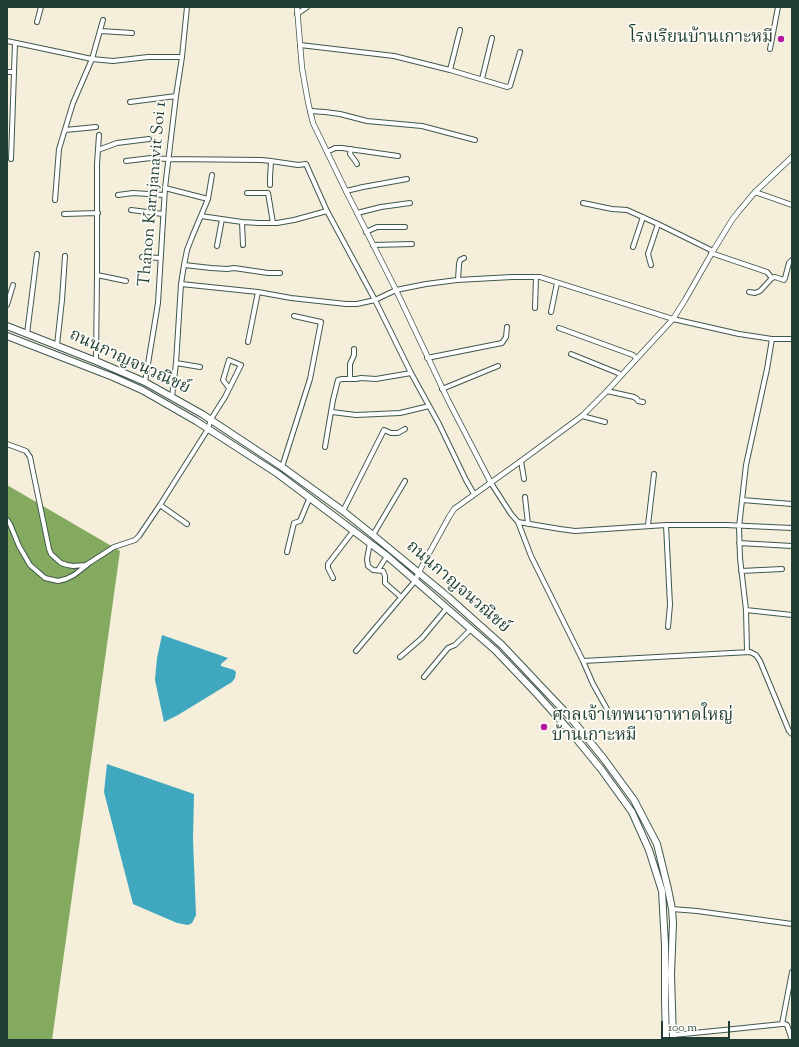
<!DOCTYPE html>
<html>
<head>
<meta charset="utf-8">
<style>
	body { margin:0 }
	#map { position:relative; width:799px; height:1047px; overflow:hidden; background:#f5eedb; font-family:"Sorts Mill Goudy",serif }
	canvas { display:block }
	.frame { position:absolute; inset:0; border:8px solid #1f3d34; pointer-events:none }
	.scale { position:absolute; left:661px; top:1021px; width:69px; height:18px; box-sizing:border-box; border:2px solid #1f3d34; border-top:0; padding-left:5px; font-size:12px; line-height:14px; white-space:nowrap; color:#1f3d34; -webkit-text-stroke:3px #fdfcf7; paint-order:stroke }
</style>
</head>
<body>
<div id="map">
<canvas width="799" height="1047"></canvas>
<div class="frame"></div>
<div class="scale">100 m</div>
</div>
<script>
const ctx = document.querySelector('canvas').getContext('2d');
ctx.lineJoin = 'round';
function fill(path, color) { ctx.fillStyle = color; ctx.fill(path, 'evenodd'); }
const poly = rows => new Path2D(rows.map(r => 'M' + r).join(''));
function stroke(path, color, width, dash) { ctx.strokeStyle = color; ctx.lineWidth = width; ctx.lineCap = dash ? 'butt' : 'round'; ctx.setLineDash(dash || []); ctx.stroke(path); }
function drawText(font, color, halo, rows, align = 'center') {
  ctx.font = font + ' "Sorts Mill Goudy","Noto Serif Thai",serif'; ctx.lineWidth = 3.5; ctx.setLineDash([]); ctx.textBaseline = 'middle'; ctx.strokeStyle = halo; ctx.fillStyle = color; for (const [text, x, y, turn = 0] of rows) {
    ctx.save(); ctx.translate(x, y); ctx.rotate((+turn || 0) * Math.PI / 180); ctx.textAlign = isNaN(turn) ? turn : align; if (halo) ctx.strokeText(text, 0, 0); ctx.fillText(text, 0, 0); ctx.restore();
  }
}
fill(poly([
	[7,485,120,551,52,1040,7,1040]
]), '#84aa60');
fill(poly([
	[162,635,228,658,221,664,221,666,234,670,236,672,235,678,232,682,178,715,164,722,155,680,157,658],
	[107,764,194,794,193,839,196,915,192,923,188,925,177,923,133,904,104,792]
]), '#3fa8bf');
const minor = poly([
	[297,14,307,7],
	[37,22,41,7],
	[101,31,132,33],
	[7,41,92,59,113,61,148,57,182,57],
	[300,45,394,56,450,70,507,87,510,86,520,52],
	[770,49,778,7],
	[450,70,460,30],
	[7,72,14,72],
	[482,79,492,38],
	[130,102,176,96],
	[310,111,325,112,340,114,367,121,422,126,475,140],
	[65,130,96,127],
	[351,149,350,154,356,162,357,164],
	[98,150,117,143,149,139],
	[327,152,335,148,342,148,398,156],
	[11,159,15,43],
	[126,161,151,158,168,159,261,160,271,161,298,165,306,164,327,211,375,300,411,373,439,424,466,480,474,494],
	[270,185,270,178,271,161],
	[165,188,208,199,192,237,187,250,184,265,181,284,176,363,172,397],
	[346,191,363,187,407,179],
	[755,192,792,205],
	[247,193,268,193,273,223],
	[118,195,133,193,164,195],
	[208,199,212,175],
	[55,200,59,149,73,103,92,59,103,20],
	[583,203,612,209,627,210,658,224,713,251],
	[131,210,163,214],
	[357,213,381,207,410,203],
	[64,214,98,213],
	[201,216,242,222,259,223,277,223,294,220,327,211],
	[242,222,243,245],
	[366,232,377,227,405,227],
	[373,245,412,244],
	[217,246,222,219],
	[633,247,643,217],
	[711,253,767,272,772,278,775,277,784,280,785,278,789,263,792,260],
	[142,257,161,258],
	[184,265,211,268,227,269,234,268,268,273,280,273],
	[651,265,648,254,658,224],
	[97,275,126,281],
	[458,280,459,264,460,260,464,258],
	[181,284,258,292,291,298,346,304,357,304,375,300,396,290,426,284,457,280,512,277,540,277,673,319,739,334,772,339,792,339],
	[749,292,755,293,760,291,772,278],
	[7,305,13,285],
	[535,308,536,277],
	[551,312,557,283],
	[559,328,633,355,636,358],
	[27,334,37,254],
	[248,342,258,292],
	[57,345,62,300,65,256],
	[571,354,618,373,621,375],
	[427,358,502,343,506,337,507,327],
	[96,361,97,275,97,164,99,135],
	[176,363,200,367],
	[350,379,350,364,354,355,354,349],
	[145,382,158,303,165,188,176,96,182,57,187,7],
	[442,389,498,366],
	[607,391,634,397,637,399,638,401,643,402],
	[332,412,356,415,400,413,429,406],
	[582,416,605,422],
	[7,444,26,451,30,457,49,549,51,554,61,563,67,565,73,566,86,565,114,547,135,540,139,536,160,505,208,429,211,419,225,397,241,365,229,360,223,380,229,388],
	[325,447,333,400,338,380,342,379,356,379,361,378,376,379,411,373],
	[521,461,524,479],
	[282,467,310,379,321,322,294,316],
	[491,483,511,514,518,522,560,529,575,531,666,525,726,525,792,528],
	[525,497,528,524],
	[742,500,792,504],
	[160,505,187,524],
	[343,511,384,430,391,433,398,433,405,429],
	[7,520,10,524,19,546,30,565,45,578,58,581,66,579,74,575,87,565],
	[518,522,531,556,583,661,593,684,607,709,609,717],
	[648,525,654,474],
	[666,525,670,605,668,627],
	[373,535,405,481],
	[370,543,367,559,368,566,373,570,383,571,385,576,385,583,401,597],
	[739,543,792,546],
	[287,552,294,523,300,521,310,497],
	[378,570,387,556],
	[741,571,782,569],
	[333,578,328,568,328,564,354,530],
	[746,610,792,615],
	[356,651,415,581],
	[747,651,746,610,740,558,739,527,746,465,767,369,772,339],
	[400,657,422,638,447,608],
	[583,661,750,652,756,655,760,661,789,731,792,734],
	[424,677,448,648,455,645,471,629],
	[672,909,697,911,792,924],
	[673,1035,724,1030,782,1024],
	[792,1040,787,1025,785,1024,782,1024,792,972]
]);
const tertiary = poly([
	[297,7,302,68,308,102,313,123,346,191,396,290,448,400,491,483],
	[415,581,422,566,449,517,454,509,521,461,582,416,607,391,673,319,685,300,713,251,732,220,739,211,755,192,792,157]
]);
const primary = poly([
	[7,326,96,361,145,382,202,414,282,467,343,511,373,535,447,596,502,645,535,680,570,717,604,759,634,800,657,844,668,889,672,909,673,923,671,974,673,1040],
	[7,336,113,377,142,390,196,421,278,474,387,556,495,650,536,693,569,730,601,769,632,812,649,850,662,891,665,945,665,1000,666,1040]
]);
stroke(minor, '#3f584d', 6);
stroke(tertiary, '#3f584d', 6);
stroke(primary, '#3f584d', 8);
stroke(minor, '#fff', 4);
stroke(tertiary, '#fff', 4.5);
stroke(primary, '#fff', 6);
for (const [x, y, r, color] of [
	[781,39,4,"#b5179e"],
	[544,727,4,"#b5179e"]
]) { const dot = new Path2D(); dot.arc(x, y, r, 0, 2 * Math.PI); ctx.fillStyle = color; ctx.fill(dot); stroke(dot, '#fdfcf7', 1.5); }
drawText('17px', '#1f3d34', '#fdfcf7', [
	["โรงเรียนบ้านเกาะหมี",773,39],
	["ศาลเจ้าเทพนาจาหาดใหญ่",552,717,"left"],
	["บ้านเกาะหมี",552,737,"left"]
], 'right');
drawText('17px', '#1f3d34', '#fdfcf7', [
	["Thanon Karnjanavit Soi 1",154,194,-85],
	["ถนนกาญจนวณิชย์",129,363,25],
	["ถนนกาญจนวณิชย์",457,588,41]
]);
</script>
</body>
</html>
